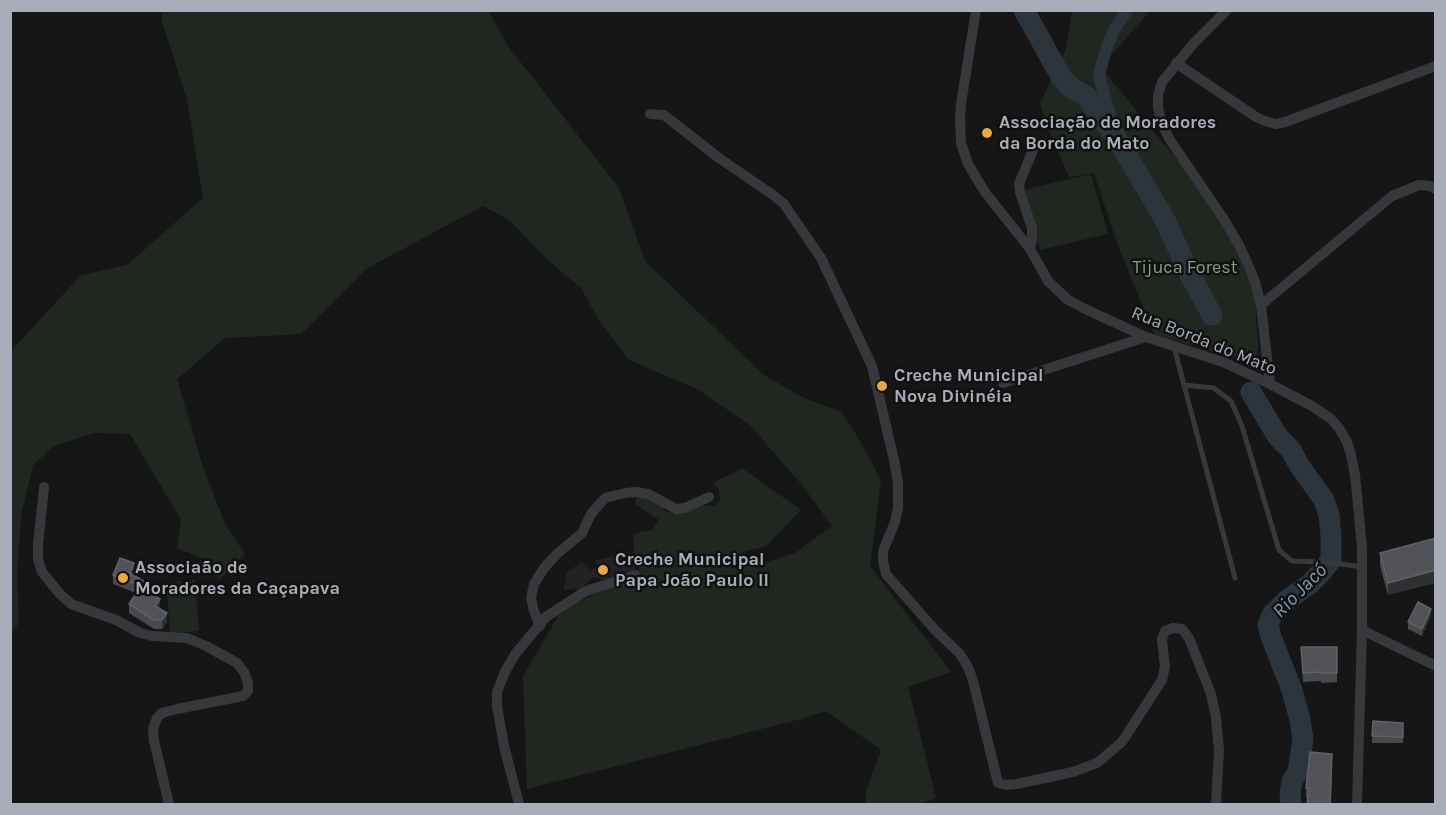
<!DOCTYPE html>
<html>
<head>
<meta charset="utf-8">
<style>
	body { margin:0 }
	#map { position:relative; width:1446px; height:815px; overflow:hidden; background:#161617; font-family:Karla,sans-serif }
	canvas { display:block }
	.frame { position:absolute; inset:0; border:12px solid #a8adb7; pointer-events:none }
</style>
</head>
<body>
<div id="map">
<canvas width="1446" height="815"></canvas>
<div class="frame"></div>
</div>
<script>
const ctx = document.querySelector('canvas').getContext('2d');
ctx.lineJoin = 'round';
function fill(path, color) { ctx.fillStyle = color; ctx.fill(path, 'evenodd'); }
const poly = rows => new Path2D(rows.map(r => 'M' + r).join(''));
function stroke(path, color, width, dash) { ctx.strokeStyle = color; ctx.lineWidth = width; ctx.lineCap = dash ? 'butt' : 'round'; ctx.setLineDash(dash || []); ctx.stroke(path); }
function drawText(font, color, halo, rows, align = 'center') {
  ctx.font = font + ' Karla,sans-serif'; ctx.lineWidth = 5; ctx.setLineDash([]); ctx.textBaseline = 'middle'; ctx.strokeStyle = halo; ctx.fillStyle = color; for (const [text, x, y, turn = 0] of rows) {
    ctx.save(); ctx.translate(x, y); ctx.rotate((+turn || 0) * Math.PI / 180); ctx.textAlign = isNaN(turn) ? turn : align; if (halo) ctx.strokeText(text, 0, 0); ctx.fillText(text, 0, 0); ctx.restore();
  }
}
fill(poly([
	[629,551,636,571,601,581,597,571,599,579,594,577,578,591,576,588,563,591,567,576,565,574,582,561,585,565,586,565,591,570,598,567,595,561]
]), '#222224');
fill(poly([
	[488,10,508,46,619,188,645,261,764,375,804,398,842,412,860,441,881,480,870,566,951,672,908,687,936,798,920,804,866,804,866,791,881,750,826,711,797,720,527,789,523,676,561,611,600,591,642,578,634,550,633,535,639,532,652,530,659,520,635,504,637,496,658,503,665,511,673,514,683,513,694,506,715,506,720,500,719,490,713,483,742,468,801,510,766,546,697,564,758,565,795,553,832,526,802,485,750,425,697,389,629,360,600,322,581,288,548,260,509,220,483,206,366,269,301,334,225,338,177,379,204,470,226,526,245,554,219,580,207,560,177,548,181,520,130,434,94,433,54,446,33,465,21,516,17,575,19,623,11,634,11,351,81,275,127,265,203,198,187,99,162,22,162,11],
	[1072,11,1150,11,1113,53,1103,70,1197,184,1232,239,1255,296,1258,347,1256,359,1244,360,1155,335,1119,249,1094,173,1069,177,1045,122,1040,103,1065,52],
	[1091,174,1108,234,1040,250,1023,190],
	[195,580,199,631,170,633,166,583]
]), '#202720');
stroke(poly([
	[1116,137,1099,76,1105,52,1115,28,1127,10]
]), '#2c353b', 12);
stroke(poly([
	[1024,10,1060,75,1069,86,1087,97,1092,106,1116,137,1165,220,1189,273,1212,315],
	[1251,392,1278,437,1291,450,1299,465,1324,500,1329,515,1331,536,1331,560,1324,569,1311,583,1287,600,1272,615,1268,625,1271,637,1292,690,1300,720,1303,739,1298,772,1292,781,1290,793,1291,804]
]), '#2c353b', 21);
stroke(poly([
	[1174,347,1235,578],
	[1184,385,1214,388,1231,401,1242,426,1279,550,1292,561,1326,562,1362,567]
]), '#37383c', 5);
stroke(poly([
	[976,10,961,104,960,118,961,143,968,164,978,181,985,192,1030,249,1048,281,1067,299,1083,308,1146,337,1223,362,1270,384,1312,406,1330,418,1339,428,1347,442,1351,455,1355,475,1362,547,1362,630,1357,804],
	[1227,10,1194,43,1162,82,1158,95,1158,107,1161,122,1170,140,1225,221,1239,245,1249,267,1255,282,1261,305,1270,384],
	[1176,63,1256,117,1265,121,1276,124,1285,122,1436,66],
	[650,114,664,115,719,158,773,195,784,204,821,258,872,366,894,460,898,482,898,508,895,522,883,551,883,561,886,574,935,630,960,654,968,667,973,681,998,783,1006,785,1017,784,1073,772,1097,763,1122,742,1162,680,1165,667,1162,639,1165,631,1173,628,1182,629,1189,638,1211,694,1216,718,1219,750,1216,804],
	[1030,249,1032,240,1032,228,1020,192,1019,184,1035,145],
	[1261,305,1392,196,1419,185,1430,186,1436,189],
	[1003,383,1146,337],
	[44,487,38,545,38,559,42,572,60,594,71,604,116,620,140,633,152,636,187,638,206,646,237,663,244,672,248,683,248,691,243,696,177,709,162,713,157,718,153,729,154,741,169,804],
	[540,626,534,611,531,598,534,584,544,568,557,554,582,533,591,514,605,498,625,493,637,492,648,494,676,509,685,508,709,497],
	[1362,630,1436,666],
	[519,804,504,746,497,706,497,692,505,672,516,653,546,617,558,609,586,591,636,575]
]), '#37383c', 10);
fill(poly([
	[1436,538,1388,595,1380,566,1380,553],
	[134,572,133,574,158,598,159,608,167,622,162,629,154,629,129,613,129,604,136,593,113,584,113,575],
	[1431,615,1422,636,1408,629,1408,622],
	[1301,647,1337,647,1337,682,1321,683,1321,681,1303,682],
	[1373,721,1403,723,1403,743,1372,743],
	[1332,754,1331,804,1307,804,1308,798,1306,798,1306,788]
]), '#47494c');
fill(poly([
	[134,563,134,572,130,581,130,573],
	[1436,570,1436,583,1388,595,1388,583],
	[160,599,160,607,155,615,155,606],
	[1431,609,1431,615,1422,636,1422,629],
	[167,613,167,622,162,629,162,620]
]), '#2f3032');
const building = poly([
	[1436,538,1436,570,1388,583,1380,553,1436,538],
	[120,558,134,563,130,573,158,590,155,596,160,599,155,606,167,613,162,620,154,620,129,604,141,586,113,575,120,558],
	[1418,602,1431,609,1422,629,1408,622,1418,602],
	[1301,647,1337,647,1337,673,1321,673,1321,672,1303,673,1301,647],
	[1373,721,1403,723,1403,737,1372,736,1373,721],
	[1310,752,1332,754,1330,804,1307,804,1309,788,1306,788,1310,752]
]);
fill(building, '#525358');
stroke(building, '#5f6166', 1.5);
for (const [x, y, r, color] of [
	[987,133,6,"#eba73a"],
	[882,386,6,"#eba73a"],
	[603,570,6,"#eba73a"],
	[123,578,6,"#eba73a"]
]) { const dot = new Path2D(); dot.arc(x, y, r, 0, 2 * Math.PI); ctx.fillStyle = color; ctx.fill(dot); stroke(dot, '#111112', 2); }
drawText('bold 18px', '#a8adb7', '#111112', [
	["Associação de Moradores",999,123],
	["da Borda do Mato",999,144],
	["Creche Municipal",894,376],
	["Nova Divinéia",894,397],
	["Creche Municipal",615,560],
	["Papa João Paulo II",615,581],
	["Associaão de",135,568],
	["Moradores da Caçapava",135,589]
], 'left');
drawText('18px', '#80a180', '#111112', [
	["Tijuca Forest",1185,268]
]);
drawText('18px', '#a8adb7', '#111112', [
	["Rua Borda do Mato",1204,341,22]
]);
drawText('italic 20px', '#809db1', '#111112', [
	["Rio Jacó",1300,591,-45]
]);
</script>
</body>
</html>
